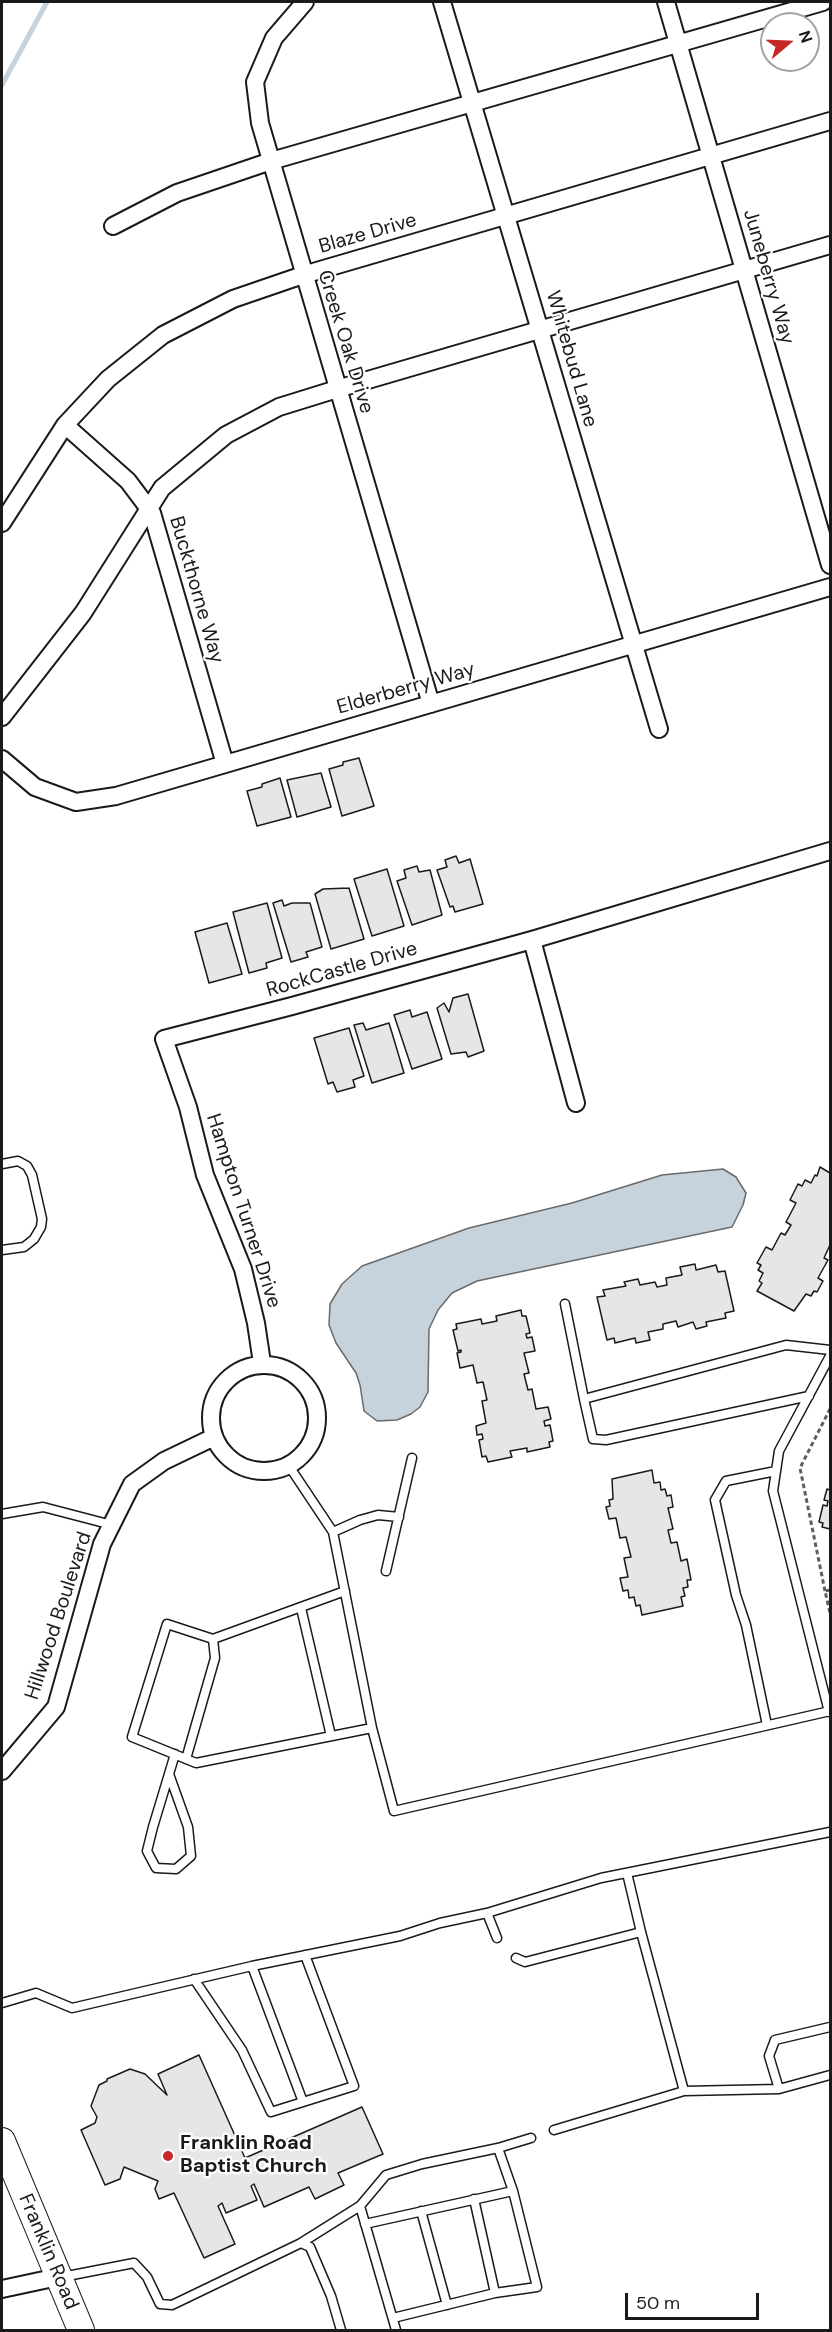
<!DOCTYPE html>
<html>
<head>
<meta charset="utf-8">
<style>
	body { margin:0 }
	#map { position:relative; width:832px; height:2332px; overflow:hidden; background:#fff; font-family:"DM Sans",sans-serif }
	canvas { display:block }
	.frame { position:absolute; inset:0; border:3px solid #1a1a1a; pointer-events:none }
	.north { position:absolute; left:760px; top:12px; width:60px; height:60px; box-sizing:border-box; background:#fff; border:2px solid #a3a3a3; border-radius:50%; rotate:71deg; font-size:16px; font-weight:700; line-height:24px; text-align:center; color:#1a1a1a }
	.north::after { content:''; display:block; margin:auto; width:21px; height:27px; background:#c62828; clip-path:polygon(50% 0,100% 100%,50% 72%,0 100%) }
	.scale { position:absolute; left:625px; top:2293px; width:134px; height:27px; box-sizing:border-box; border:3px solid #1a1a1a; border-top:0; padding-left:8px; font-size:18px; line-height:21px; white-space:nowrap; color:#1a1a1a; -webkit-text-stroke:4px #fff; paint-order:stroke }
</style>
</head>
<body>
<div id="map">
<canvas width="832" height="2332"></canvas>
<div class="frame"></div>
<div class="north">N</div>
<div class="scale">50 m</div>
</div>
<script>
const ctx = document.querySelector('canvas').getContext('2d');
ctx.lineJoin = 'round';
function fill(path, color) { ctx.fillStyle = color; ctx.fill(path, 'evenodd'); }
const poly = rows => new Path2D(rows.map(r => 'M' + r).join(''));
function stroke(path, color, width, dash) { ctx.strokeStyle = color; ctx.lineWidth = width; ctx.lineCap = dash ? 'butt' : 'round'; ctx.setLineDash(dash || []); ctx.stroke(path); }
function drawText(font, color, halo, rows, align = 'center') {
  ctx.font = font + ' "DM Sans",sans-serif'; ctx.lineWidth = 4.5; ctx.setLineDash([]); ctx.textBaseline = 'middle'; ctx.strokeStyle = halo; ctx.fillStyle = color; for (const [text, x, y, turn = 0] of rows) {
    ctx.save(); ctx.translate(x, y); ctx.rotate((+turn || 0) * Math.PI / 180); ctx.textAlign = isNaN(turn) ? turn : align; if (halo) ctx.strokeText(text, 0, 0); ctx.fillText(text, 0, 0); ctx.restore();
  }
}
const water = poly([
	[723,1169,736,1177,746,1193,743,1205,732,1227,477,1281,452,1293,438,1310,429,1329,428,1392,420,1407,411,1414,397,1420,377,1421,364,1411,360,1385,356,1373,336,1343,329,1325,330,1304,342,1284,362,1266,469,1228,572,1203,662,1175,723,1169]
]);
fill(water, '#c6d2dc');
stroke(water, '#6a6a6a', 1.5);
stroke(poly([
	[2,85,47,2]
]), '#c6d2dc', 5);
const building = poly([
	[359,758,374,806,342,816,329,769,343,765,343,762,359,758],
	[321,773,331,807,297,817,287,780,321,773],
	[280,778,291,817,257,826,247,791,262,787,262,784,280,778],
	[456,856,459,863,470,859,483,904,455,912,453,906,450,907,437,870,447,867,445,860,456,856],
	[417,866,419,872,430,870,442,915,412,925,397,881,406,878,404,870,417,866],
	[387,869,404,926,372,936,354,879,387,869],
	[349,888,364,939,331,949,315,894,323,889,349,888],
	[282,900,284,906,292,903,310,903,322,947,306,952,308,957,291,962,273,903,282,900],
	[267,903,282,958,266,963,267,968,249,973,233,912,267,903],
	[227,923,242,974,209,983,195,932,227,923],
	[468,994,484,1051,468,1057,466,1052,451,1054,437,1008,444,1003,449,1012,453,998,468,994],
	[410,1010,412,1017,427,1012,442,1059,412,1069,394,1015,410,1010],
	[363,1023,366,1030,389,1023,404,1073,372,1083,354,1025,363,1023],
	[349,1028,364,1076,353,1080,355,1087,337,1092,333,1082,328,1084,314,1038,349,1028],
	[820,1167,830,1173,830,1245,824,1258,828,1260,818,1278,823,1281,817,1292,814,1291,811,1296,806,1294,794,1311,757,1291,762,1283,759,1281,763,1273,758,1270,761,1265,757,1263,766,1247,772,1250,781,1233,785,1235,791,1225,786,1222,796,1203,790,1200,798,1184,802,1186,805,1180,811,1183,815,1175,817,1176,820,1167],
	[695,1264,696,1270,716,1265,718,1272,725,1271,734,1311,725,1313,726,1318,706,1322,707,1326,696,1329,693,1322,678,1327,676,1321,663,1324,663,1329,648,1332,650,1340,636,1343,635,1338,615,1343,614,1338,607,1340,597,1297,605,1296,603,1290,626,1286,624,1282,638,1279,640,1285,655,1282,657,1287,667,1285,666,1278,682,1275,680,1267,695,1264],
	[521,1310,522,1316,526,1316,530,1333,526,1334,527,1338,532,1337,535,1351,524,1353,529,1373,524,1374,528,1390,532,1389,536,1409,548,1407,551,1419,544,1421,545,1426,550,1425,553,1441,549,1442,550,1447,527,1452,527,1448,510,1451,512,1457,488,1462,486,1456,482,1457,479,1440,483,1439,482,1434,477,1435,476,1426,486,1423,482,1401,487,1400,483,1382,477,1383,473,1365,460,1368,457,1353,461,1352,461,1350,458,1351,453,1330,457,1329,456,1324,481,1319,482,1324,497,1321,496,1316,521,1310],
	[652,1470,654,1483,660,1482,661,1490,665,1489,667,1496,671,1495,673,1507,668,1508,673,1529,668,1530,671,1543,677,1542,681,1561,687,1559,691,1580,687,1580,688,1587,683,1588,685,1596,681,1597,683,1606,642,1615,640,1605,636,1606,634,1597,629,1598,628,1590,623,1591,620,1578,628,1577,624,1558,631,1557,626,1537,620,1538,616,1518,609,1519,606,1507,610,1506,609,1500,613,1499,612,1479,652,1470],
	[827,1489,830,1490,830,1529,822,1527,823,1523,819,1522,823,1505,827,1506,828,1501,824,1500,827,1489],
	[199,2055,245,2158,362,2107,383,2154,338,2173,344,2185,315,2199,309,2187,264,2207,254,2184,251,2186,257,2200,226,2213,222,2203,218,2206,235,2244,204,2258,174,2193,159,2199,155,2189,158,2181,124,2167,120,2179,105,2185,81,2130,95,2123,97,2117,91,2106,99,2085,107,2081,107,2079,130,2069,145,2074,167,2095,158,2074,199,2055]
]);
fill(building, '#e6e6e6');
stroke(building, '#1a1a1a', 1.5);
const service = poly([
	[2,1164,18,1161,27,1166,32,1175,42,1219,41,1227,34,1239,24,1247,2,1250],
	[565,1304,584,1399,786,1345,830,1350],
	[584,1399,593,1439,606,1440,809,1396],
	[289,1466,333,1532,372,1728,394,1811,830,1711],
	[2,1514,43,1507,112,1525],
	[333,1532,360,1520,378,1515,399,1517],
	[386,1571,412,1458],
	[345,1591,213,1639,167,1624,132,1737,196,1763,372,1728],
	[301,1608,331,1736],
	[829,1712,773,1491,779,1451,830,1356],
	[767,1725,746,1625,736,1595,715,1500,726,1481,776,1471],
	[186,1759,215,1658,213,1639],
	[169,1774,188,1827,191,1856,176,1869,156,1868,147,1851,153,1827,169,1774,175,1754],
	[627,1873,641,1932],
	[487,1913,601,1878,830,1832],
	[516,1958,525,1962,641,1932,684,2091],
	[252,1966,303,2102],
	[194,1979,242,2050,271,2112,354,2086,305,1955],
	[2,2003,36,1993,72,2008,252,1966,400,1936,440,1923,487,1913,497,1938],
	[779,2089,769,2056,775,2040,830,2027],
	[554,2130,684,2091,779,2089,830,2075],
	[474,2199,495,2293],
	[360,2206,396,2330],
	[421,2211,447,2305],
	[365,2224,513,2191],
	[301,2243,360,2206,386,2175,422,2164,498,2148],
	[62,2277,134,2263,147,2277,160,2304,172,2305,301,2243,310,2247,331,2296,341,2330],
	[393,2318,495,2293,537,2287,513,2191,498,2148,531,2138]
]);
const minor = poly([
	[305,2,274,38,255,82,260,123,431,704],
	[442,2,659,729],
	[666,2,830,565],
	[113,226,177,193,271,161,823,2],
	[65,425,128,481,152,513,225,764],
	[2,523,65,425,108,379,163,335,233,299,303,275,830,121],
	[2,717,83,613,162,488,226,435,279,407,337,389,830,245],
	[2,759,35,787,76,802,116,796,830,587],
	[532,940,576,1103],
	[262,1363,256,1323,243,1269,205,1175,188,1107,164,1039,292,1006,532,940,830,851],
	'211 1418a53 53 0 1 1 106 0a53 53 0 1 1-106 0Z',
	[2,1771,56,1707,102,1544,132,1484,164,1461,214,1437],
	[2,2289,58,2277]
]);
const primary = poly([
	[2,2141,81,2330]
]);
stroke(service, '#1a1a1a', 11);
stroke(minor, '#1a1a1a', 20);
stroke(primary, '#1a1a1a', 28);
stroke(poly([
	[830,1590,825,1591,830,1613],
	[825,1591,800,1468,830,1409]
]), '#5f5f5f', 3, [4.5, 3]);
stroke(service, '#fff', 8);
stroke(minor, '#fff', 16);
stroke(primary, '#fff', 26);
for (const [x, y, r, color] of [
	[168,2156,6,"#c62828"]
]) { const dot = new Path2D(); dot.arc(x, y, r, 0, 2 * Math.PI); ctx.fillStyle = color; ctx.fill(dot); stroke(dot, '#fff', 2); }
drawText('20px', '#1a1a1a', '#fff', [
	["Blaze Drive",368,234,-16],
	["Juneberry Way",768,277,74],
	["Creek Oak Drive",345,342,73],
	["Whitebud Lane",571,359,74],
	["Buckthorne Way",196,590,74],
	["Elderberry Way",406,689,-16],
	["RockCastle Drive",342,970,-16],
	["Hampton Turner Drive",243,1211,72],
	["Hillwood Boulevard",59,1616,-72],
	["Franklin Road",48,2252,67]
]);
drawText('bold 20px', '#1a1a1a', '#fff', [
	["Franklin Road",180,2144],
	["Baptist Church",180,2167]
], 'left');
</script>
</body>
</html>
